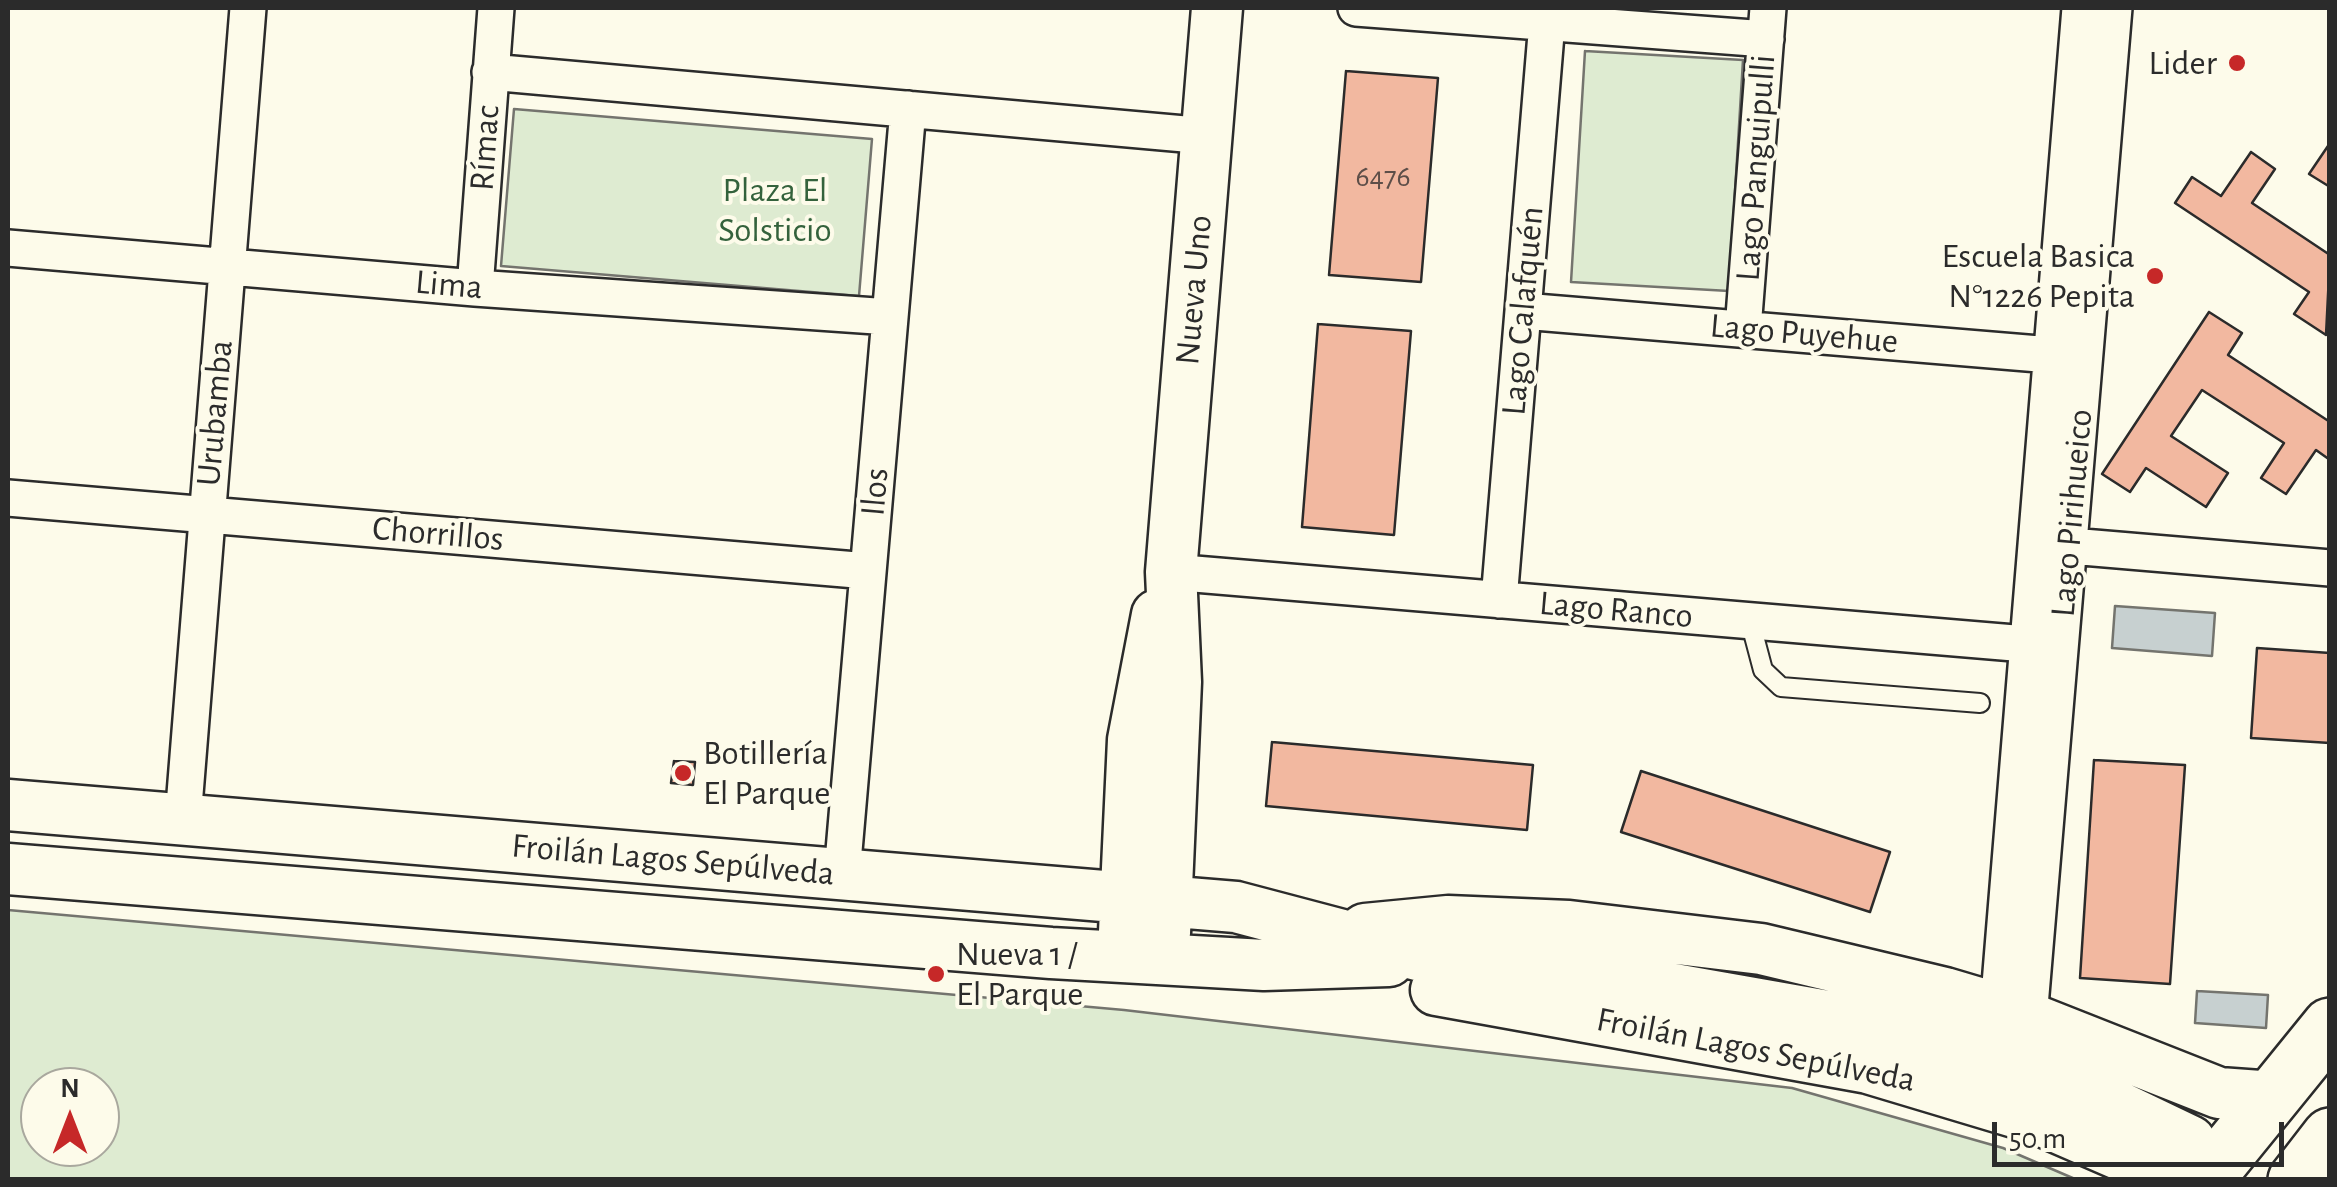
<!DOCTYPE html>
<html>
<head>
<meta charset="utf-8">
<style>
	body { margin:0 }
	#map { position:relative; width:2337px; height:1187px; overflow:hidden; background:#fdfbea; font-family:"Alegreya Sans",sans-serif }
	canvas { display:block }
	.frame { position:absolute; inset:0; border:10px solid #2b2b2b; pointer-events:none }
	.north { position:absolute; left:20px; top:1067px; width:100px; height:100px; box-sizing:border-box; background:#fdfbea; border:2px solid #a9a89e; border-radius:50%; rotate:0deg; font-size:28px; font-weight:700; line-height:40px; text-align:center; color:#2b2b2b }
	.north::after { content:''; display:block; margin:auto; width:35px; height:45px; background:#c62828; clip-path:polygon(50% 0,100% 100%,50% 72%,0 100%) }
	.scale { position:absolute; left:1992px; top:1122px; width:292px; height:45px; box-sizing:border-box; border:5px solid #2b2b2b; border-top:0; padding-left:12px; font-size:30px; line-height:35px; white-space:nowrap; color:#2b2b2b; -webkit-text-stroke:8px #fdfbea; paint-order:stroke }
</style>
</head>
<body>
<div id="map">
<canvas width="2337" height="1187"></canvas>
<div class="frame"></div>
<div class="north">N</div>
<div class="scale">50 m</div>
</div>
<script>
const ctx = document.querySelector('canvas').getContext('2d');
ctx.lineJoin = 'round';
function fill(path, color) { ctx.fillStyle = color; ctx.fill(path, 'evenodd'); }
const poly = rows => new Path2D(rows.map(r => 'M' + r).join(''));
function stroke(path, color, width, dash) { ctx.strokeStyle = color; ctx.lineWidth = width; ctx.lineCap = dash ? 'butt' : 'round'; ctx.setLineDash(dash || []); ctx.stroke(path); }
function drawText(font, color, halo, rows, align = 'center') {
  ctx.font = font + ' "Alegreya Sans",sans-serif'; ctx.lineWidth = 8; ctx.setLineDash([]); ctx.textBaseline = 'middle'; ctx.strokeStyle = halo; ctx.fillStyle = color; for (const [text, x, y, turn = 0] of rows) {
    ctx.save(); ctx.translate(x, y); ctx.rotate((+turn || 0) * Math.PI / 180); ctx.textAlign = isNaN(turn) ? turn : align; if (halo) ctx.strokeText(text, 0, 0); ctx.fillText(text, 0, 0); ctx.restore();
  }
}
const green = poly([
	[1585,51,1743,60,1729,291,1571,282,1585,51],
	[514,109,872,139,859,296,501,266,514,109],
	[8,910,1124,1010,1792,1088,2003,1148,2075,1179,8,1179,8,910],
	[40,1087,100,1087,100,1147,40,1147,40,1087]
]);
fill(green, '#deebd1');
stroke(green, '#74746e', 2.5);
const water = poly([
	[2115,606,2215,613,2212,656,2112,648,2115,606],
	[2197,991,2268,995,2266,1028,2195,1023,2197,991]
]);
fill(water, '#c7d0d0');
stroke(water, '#74746e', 2.5);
const building = poly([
	[1346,71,1438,78,1421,282,1329,275,1346,71],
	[2330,143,2330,187,2309,174,2330,143],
	[2251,152,2275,169,2252,203,2330,255,2326,335,2294,314,2309,292,2175,203,2192,177,2221,196,2251,152],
	[2209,312,2242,333,2228,355,2330,422,2330,460,2316,450,2286,494,2261,478,2284,443,2202,390,2171,436,2228,473,2206,507,2146,468,2130,492,2102,474,2209,312],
	[1318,324,1411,331,1394,535,1302,527,1318,324],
	[2257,648,2330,653,2330,743,2251,738,2257,648],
	[1272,742,1533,765,1527,830,1266,806,1272,742],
	[2094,760,2185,765,2170,984,2080,978,2094,760],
	[674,761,695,762,693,785,671,783,674,761],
	[1641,771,1890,852,1870,912,1621,832,1641,771]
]);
fill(building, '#f2b8a0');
stroke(building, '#2b2b2b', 2.5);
const lane = poly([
	[1750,621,1763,670,1781,687,1980,703]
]);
const street = poly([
	[1356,8,1766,39],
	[490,72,1207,136],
	[8,248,475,288,890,317],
	[475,288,496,8],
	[1523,311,2075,357],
	[1743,329,1768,8],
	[8,498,868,571],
	[2047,544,2330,568],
	[1171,572,2050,646],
	[1499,600,1547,22],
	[183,819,248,8],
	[842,874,908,109],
	[1998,1009,2080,8],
	[2029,1018,2114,8]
]);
const secondary = poly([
	[8,805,1236,907,1429,958,1669,988,1885,1026,1995,1058,2096,1096,2190,1141],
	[8,869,1051,953,1264,965,1389,961],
	[1365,929,1448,921,1569,926,1761,949,1945,993,2029,1018,2219,1093,2274,1097],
	[1124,932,1133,740,1157,615],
	[1165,933,1176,682,1171,572,1217,8],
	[1436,990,1868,1068,2038,1119,2144,1165,2163,1180]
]);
const primary = poly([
	[2205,1180,2330,1026]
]);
const highway = poly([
	[2296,1180,2330,1136]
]);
stroke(lane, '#2b2b2b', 22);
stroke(street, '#2b2b2b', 40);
stroke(secondary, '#2b2b2b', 55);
stroke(primary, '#2b2b2b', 60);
stroke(highway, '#2b2b2b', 60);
stroke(lane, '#fdfbea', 18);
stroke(street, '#fdfbea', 35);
stroke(secondary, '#fdfbea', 50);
stroke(primary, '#fdfbea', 55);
stroke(highway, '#fdfbea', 55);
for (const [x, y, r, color] of [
	[2237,63,10,"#c62828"],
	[2155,276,10,"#c62828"],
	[683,773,10,"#c62828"],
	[936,974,10,"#c62828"]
]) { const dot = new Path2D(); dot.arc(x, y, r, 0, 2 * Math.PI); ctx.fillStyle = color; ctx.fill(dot); stroke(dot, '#fdfbea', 4); }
drawText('30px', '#5d4e48', null, [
	["6476",1383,177]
]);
drawText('35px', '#2b2b2b', '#fdfbea', [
	["Lider",2217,63],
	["Escuela Basica",2135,256],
	["N°1226 Pepita",2135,296],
	["Botillería",703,753,"left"],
	["El Parque",703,793,"left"],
	["Nueva 1 /",956,954,"left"],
	["El Parque",956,994,"left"]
], 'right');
drawText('35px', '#2b2b2b', '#fdfbea', [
	["Rímac",485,148,-86],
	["Lago Panguipulli",1756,168,-86],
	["Lima",449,285,5],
	["Nueva Uno",1194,290,-85],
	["Lago Calafquén",1523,311,-85],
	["Lago Puyehue",1804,334,5],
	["Urubamba",215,413,-85],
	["Ilos",875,492,-85],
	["Lago Pirihueico",2072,513,-85],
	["Chorrillos",438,534,5],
	["Lago Ranco",1616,610,5],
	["Froilán Lagos Sepúlveda",673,860,5],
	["Froilán Lagos Sepúlveda",1756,1050,11]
]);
drawText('35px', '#34623c', '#fdfbea', [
	["Plaza El",775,190],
	["Solsticio",775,230]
]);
</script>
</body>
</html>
